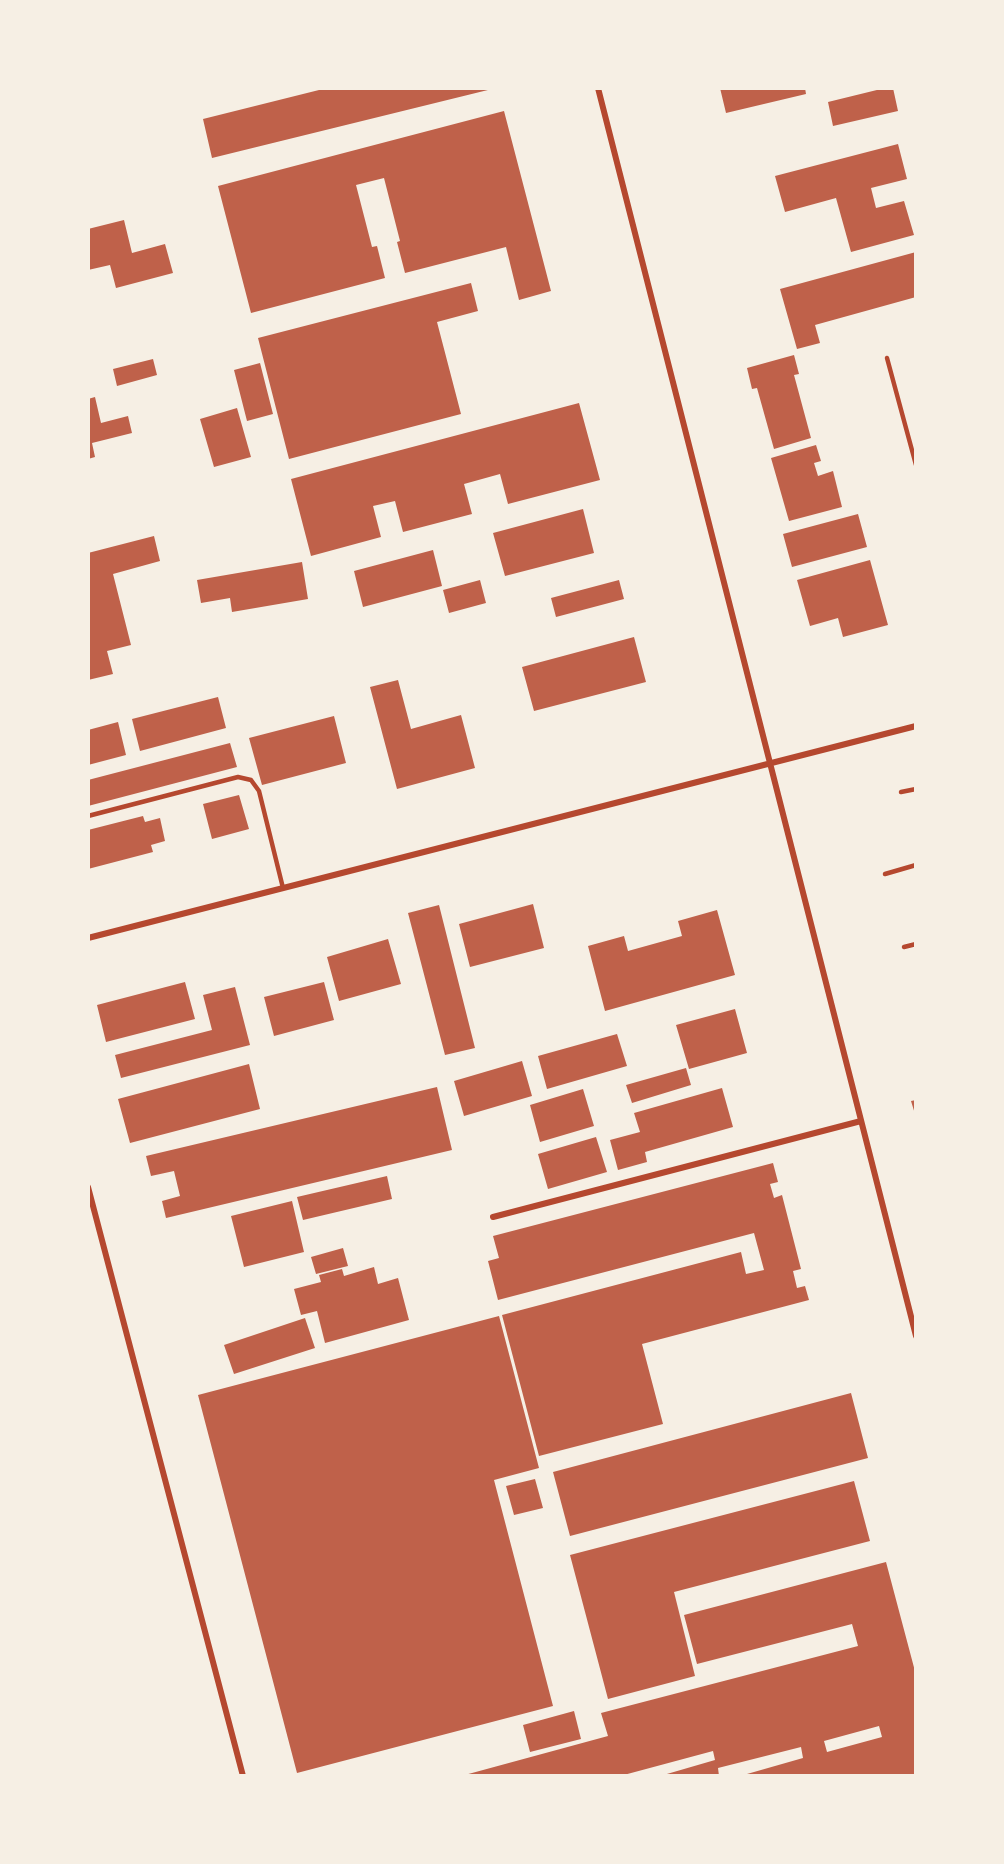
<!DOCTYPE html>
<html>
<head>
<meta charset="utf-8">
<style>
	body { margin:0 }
	#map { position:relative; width:1004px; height:1864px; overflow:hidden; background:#f6efe4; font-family:"Exo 2",sans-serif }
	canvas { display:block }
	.frame { position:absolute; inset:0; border:90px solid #f6efe4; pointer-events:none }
</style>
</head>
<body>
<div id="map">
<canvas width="1004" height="1864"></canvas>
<div class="frame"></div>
</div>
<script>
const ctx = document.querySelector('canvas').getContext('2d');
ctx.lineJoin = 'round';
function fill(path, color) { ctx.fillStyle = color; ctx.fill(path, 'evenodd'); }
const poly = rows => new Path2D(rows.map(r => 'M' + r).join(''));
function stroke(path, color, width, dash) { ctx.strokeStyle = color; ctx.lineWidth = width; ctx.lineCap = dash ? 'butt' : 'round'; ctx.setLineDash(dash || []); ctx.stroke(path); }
fill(poly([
	[327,88,491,88,492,89,212,158,203,119],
	[720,88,805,88,806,94,726,113],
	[885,88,893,88,898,111,833,126,828,102],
	[504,111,551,291,519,300,506,247,405,273,397,242,400,241,384,178,356,185,372,247,377,246,385,278,251,313,218,186],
	[898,144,907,179,871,188,876,208,904,201,914,235,851,252,836,198,785,212,775,176],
	[124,220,132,253,165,244,173,273,116,288,110,265,88,270,88,229],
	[916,252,916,297,815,325,820,343,797,349,780,289],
	[471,283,478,311,437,322,461,414,289,459,258,338],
	[794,355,799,374,794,375,811,438,774,449,757,388,752,389,747,368],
	[153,359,157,375,117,386,113,369],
	[260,363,273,414,247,421,234,370],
	[95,397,101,423,128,416,132,433,92,443,95,457,88,459,88,399],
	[579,403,600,480,508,504,500,474,464,484,472,514,403,532,395,501,373,506,381,537,311,556,291,479],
	[237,408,251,457,214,467,200,419],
	[816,445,821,461,814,463,818,476,833,471,842,507,789,521,771,458],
	[583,509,594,553,505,576,493,533],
	[858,514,867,547,792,567,783,534],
	[154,536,160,561,113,574,131,645,107,651,113,674,88,680,88,553],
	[433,550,442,586,363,607,354,571],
	[870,560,888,625,843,637,838,618,810,626,797,580],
	[302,562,308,599,232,612,230,598,201,603,197,580],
	[480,580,486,603,449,613,443,590],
	[619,580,624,599,556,617,551,598],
	[634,637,646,682,534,711,522,667],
	[398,680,411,729,461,715,475,768,397,789,370,687],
	[218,697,226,728,140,751,132,719],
	[334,716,346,763,262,785,249,738],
	[118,722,126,755,88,765,88,730],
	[230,743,237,767,88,806,88,780],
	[239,795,249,829,212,839,203,804],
	[143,816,145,822,160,818,165,841,151,845,153,852,88,869,88,830],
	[533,904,544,948,470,967,459,924],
	[439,905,475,1048,445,1055,408,913],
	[717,910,735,975,605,1011,588,946,624,936,628,951,682,936,678,921],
	[388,939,401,984,339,1001,327,957],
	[185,982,195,1019,106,1042,97,1005],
	[324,982,334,1020,274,1036,264,997],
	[235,987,250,1045,121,1078,115,1055,212,1030,203,995],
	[735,1009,747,1053,689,1069,676,1025],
	[617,1034,627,1066,547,1089,538,1056],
	[522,1061,532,1096,464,1116,454,1081],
	[249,1064,260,1109,130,1143,118,1099],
	[686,1068,691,1085,632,1103,626,1085],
	[437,1087,452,1150,166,1218,162,1201,180,1196,174,1171,151,1176,146,1156],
	[722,1088,733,1127,645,1152,647,1162,618,1170,610,1140,640,1132,634,1113],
	[583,1089,594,1126,540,1142,530,1105],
	[916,1100,916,1114,915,1114,911,1101],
	[596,1137,607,1172,548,1189,538,1154],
	[773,1163,778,1182,770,1184,774,1198,782,1195,801,1269,793,1271,797,1288,805,1286,809,1300,642,1344,663,1424,539,1456,502,1315,741,1252,746,1274,764,1270,754,1233,498,1300,488,1261,499,1258,493,1236],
	[387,1176,392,1199,303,1220,297,1197],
	[292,1201,304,1252,244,1267,231,1216],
	[343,1248,348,1266,316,1274,311,1257],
	[374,1267,378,1284,398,1278,409,1320,325,1343,317,1311,301,1315,294,1289,321,1282,319,1275,342,1269,344,1276],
	[499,1316,539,1468,494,1480,553,1706,297,1773,198,1395],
	[305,1318,315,1348,234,1374,224,1345],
	[851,1393,868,1458,570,1536,553,1472],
	[535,1479,543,1508,514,1515,506,1486],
	[854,1481,870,1541,674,1592,695,1676,608,1699,570,1555],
	[886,1562,916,1675,916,1776,740,1776,803,1758,801,1747,718,1768,719,1776,660,1776,715,1760,713,1751,620,1776,461,1776,608,1736,601,1713,858,1646,852,1624,697,1664,684,1615],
	[879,1726,882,1737,827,1752,824,1741],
	[574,1711,581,1739,530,1752,523,1725]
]), '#bf614a');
stroke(poly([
	[887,358,916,465],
	[901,792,916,789],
	[88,816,238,777,251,780,259,791,283,888],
	[885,874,916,865],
	[904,947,916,944]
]), '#b5482f', 4.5);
stroke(poly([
	[598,88,916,1336],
	[88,938,916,726],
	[88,1187,243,1776],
	[493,1217,861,1121]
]), '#b5482f', 6);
</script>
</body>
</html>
